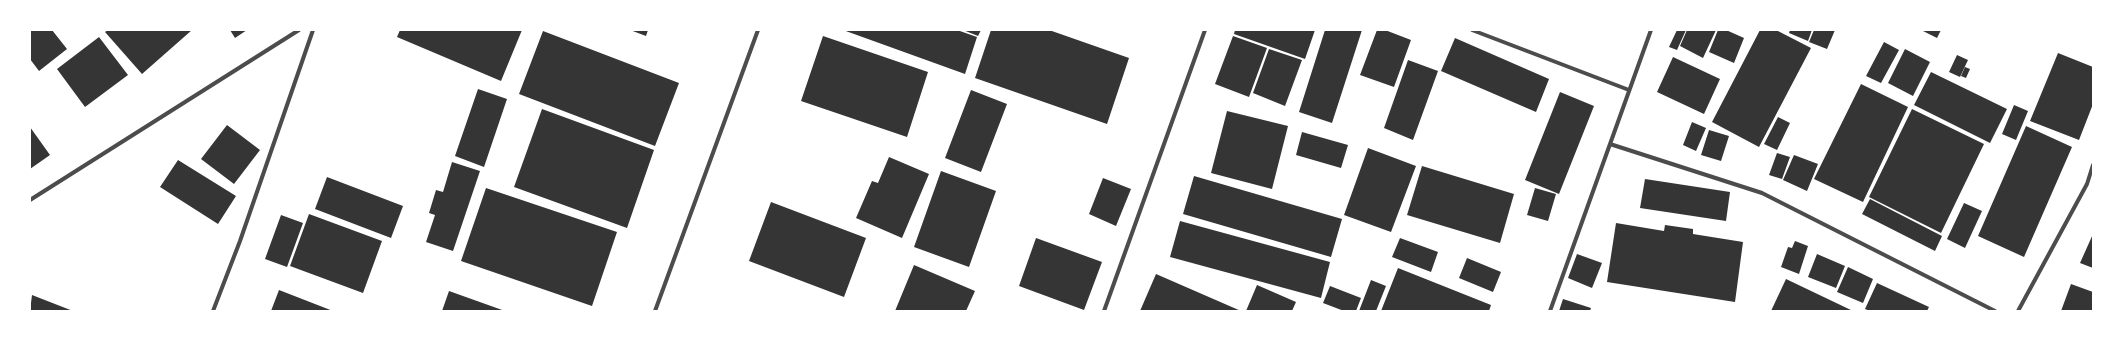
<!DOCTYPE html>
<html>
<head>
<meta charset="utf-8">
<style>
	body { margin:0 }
	#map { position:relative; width:2123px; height:341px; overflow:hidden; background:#fff; font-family:Arial,sans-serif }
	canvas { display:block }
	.frame { position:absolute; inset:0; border:31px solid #fff; pointer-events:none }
</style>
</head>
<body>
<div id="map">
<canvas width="2123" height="341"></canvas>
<div class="frame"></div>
</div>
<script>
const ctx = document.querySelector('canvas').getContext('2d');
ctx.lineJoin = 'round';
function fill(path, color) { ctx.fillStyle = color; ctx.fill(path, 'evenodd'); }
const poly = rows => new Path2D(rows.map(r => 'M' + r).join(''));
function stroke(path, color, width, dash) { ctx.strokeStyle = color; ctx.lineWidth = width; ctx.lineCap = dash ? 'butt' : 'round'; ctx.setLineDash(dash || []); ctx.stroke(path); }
fill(poly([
	[30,30,52,30,67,49,39,71,30,59],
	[108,30,192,30,142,74,105,32],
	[230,30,247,30,235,38],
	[400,30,522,30,501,81,397,37],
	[630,30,648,30,646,36],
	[843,30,957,30,977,37,965,74],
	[963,30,981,30,978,36],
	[991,30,1049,30,1129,58,1107,124,975,78],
	[1235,30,1315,30,1305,59,1234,34],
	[1325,30,1362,30,1332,123,1299,112],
	[1377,30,1385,30,1411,40,1394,87,1360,75],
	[1677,30,1686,30,1677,50,1669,47],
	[1687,30,1716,30,1703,58,1680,46],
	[1718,30,1726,30,1744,38,1734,63,1709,52],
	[1760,30,1776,30,1811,48,1759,147,1712,122],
	[1790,30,1812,30,1808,41,1789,33],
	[1814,30,1835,30,1827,49,1809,42],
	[1921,30,1941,30,1937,38],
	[543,31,679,83,655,146,519,94],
	[823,36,928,72,907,137,801,101],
	[1233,36,1267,48,1249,97,1215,84],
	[99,37,128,75,85,107,57,69],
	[1455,38,1549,79,1536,112,1441,71],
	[1884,42,1899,50,1881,83,1866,76],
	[1269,49,1302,60,1285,106,1253,93],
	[1905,49,1930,62,1913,96,1888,83],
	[2058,53,2093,67,2093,104,2079,140,2030,121],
	[1957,55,1968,60,1960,77,1949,72],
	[1673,57,1720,79,1704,114,1657,92],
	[1408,60,1438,71,1413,140,1384,128],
	[1965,67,1970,69,1966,78,1961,76],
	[1931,72,2007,109,1990,143,1914,105],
	[1861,84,1908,107,1863,202,1814,179],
	[478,89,507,99,484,167,455,156],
	[971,90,1007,104,981,172,945,158],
	[1560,92,1594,106,1559,194,1525,180],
	[2014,105,2028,111,2016,140,2002,134],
	[542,109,654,150,627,228,514,187],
	[1912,109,1984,144,1941,233,1869,197],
	[1227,111,1288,126,1272,189,1211,173],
	[1778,117,1790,123,1777,150,1764,144],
	[1692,122,1706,128,1696,151,1683,145],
	[227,125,260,150,234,184,201,159],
	[2026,126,2072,147,2024,257,1978,236],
	[30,127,50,155,30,169],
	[1709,130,1729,136,1721,161,1701,155],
	[1302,132,1348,145,1341,168,1296,155],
	[1368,148,1416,166,1391,232,1344,215],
	[1777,153,1790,157,1782,179,1769,175],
	[1794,155,1818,164,1807,191,1783,180],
	[889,157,929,174,902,238,856,218,872,181,878,183],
	[178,160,236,196,218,224,160,187],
	[452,162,480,171,453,251,426,242,435,215,429,213,436,190,443,192],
	[1422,166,1514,194,1500,243,1407,215],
	[941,171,996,191,969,267,914,247],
	[1194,176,1342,219,1331,257,1183,214],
	[327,177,403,206,391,238,315,209],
	[1103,178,1131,189,1116,226,1089,214],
	[1645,179,1730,192,1726,221,1640,208],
	[486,188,617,232,592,306,461,261],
	[1535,188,1556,194,1548,221,1527,215],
	[1870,199,1942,236,1935,251,1862,214],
	[771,202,866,238,844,297,749,261],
	[1964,203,1982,211,1965,248,1947,239],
	[309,214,382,241,363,293,290,266],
	[281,215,303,223,287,267,265,259],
	[1180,221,1330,262,1321,298,1170,257],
	[1616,223,1664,231,1665,225,1693,229,1693,234,1743,242,1735,302,1607,282],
	[2093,234,2093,268,2080,263],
	[1036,238,1102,262,1084,310,1019,286],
	[1400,238,1438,252,1431,272,1392,257],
	[1795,241,1808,246,1799,274,1781,267,1788,247,1792,248],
	[1577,254,1602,263,1592,288,1568,278],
	[1817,254,1845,266,1836,288,1808,277],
	[1467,258,1501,272,1493,292,1459,278],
	[914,265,975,291,966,311,895,311],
	[1848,267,1873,279,1863,303,1837,292],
	[1398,268,1491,305,1489,311,1381,311],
	[1156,274,1241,311,1140,311],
	[1786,279,1853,311,1771,311],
	[1371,280,1386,286,1376,311,1359,311],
	[1877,283,1929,307,1927,311,1870,311,1865,309],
	[2071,284,2093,292,2093,311,2061,311],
	[1257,285,1296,302,1292,311,1246,311],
	[1330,286,1361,298,1356,311,1344,311,1323,303],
	[279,290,333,311,271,311],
	[449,291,505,311,442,311],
	[32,295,73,311,30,311],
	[1563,299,1591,308,1590,311,1559,311]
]), '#353535');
stroke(poly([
	[1472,30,1629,90],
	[1610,144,1762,193,1995,311],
	[30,200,299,30],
	[213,311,240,241,313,30],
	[655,311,758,30],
	[1104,311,1205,30],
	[1550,311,1651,30],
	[2018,311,2087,184,2093,165]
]), '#4c4c4c', 4);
</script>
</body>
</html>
